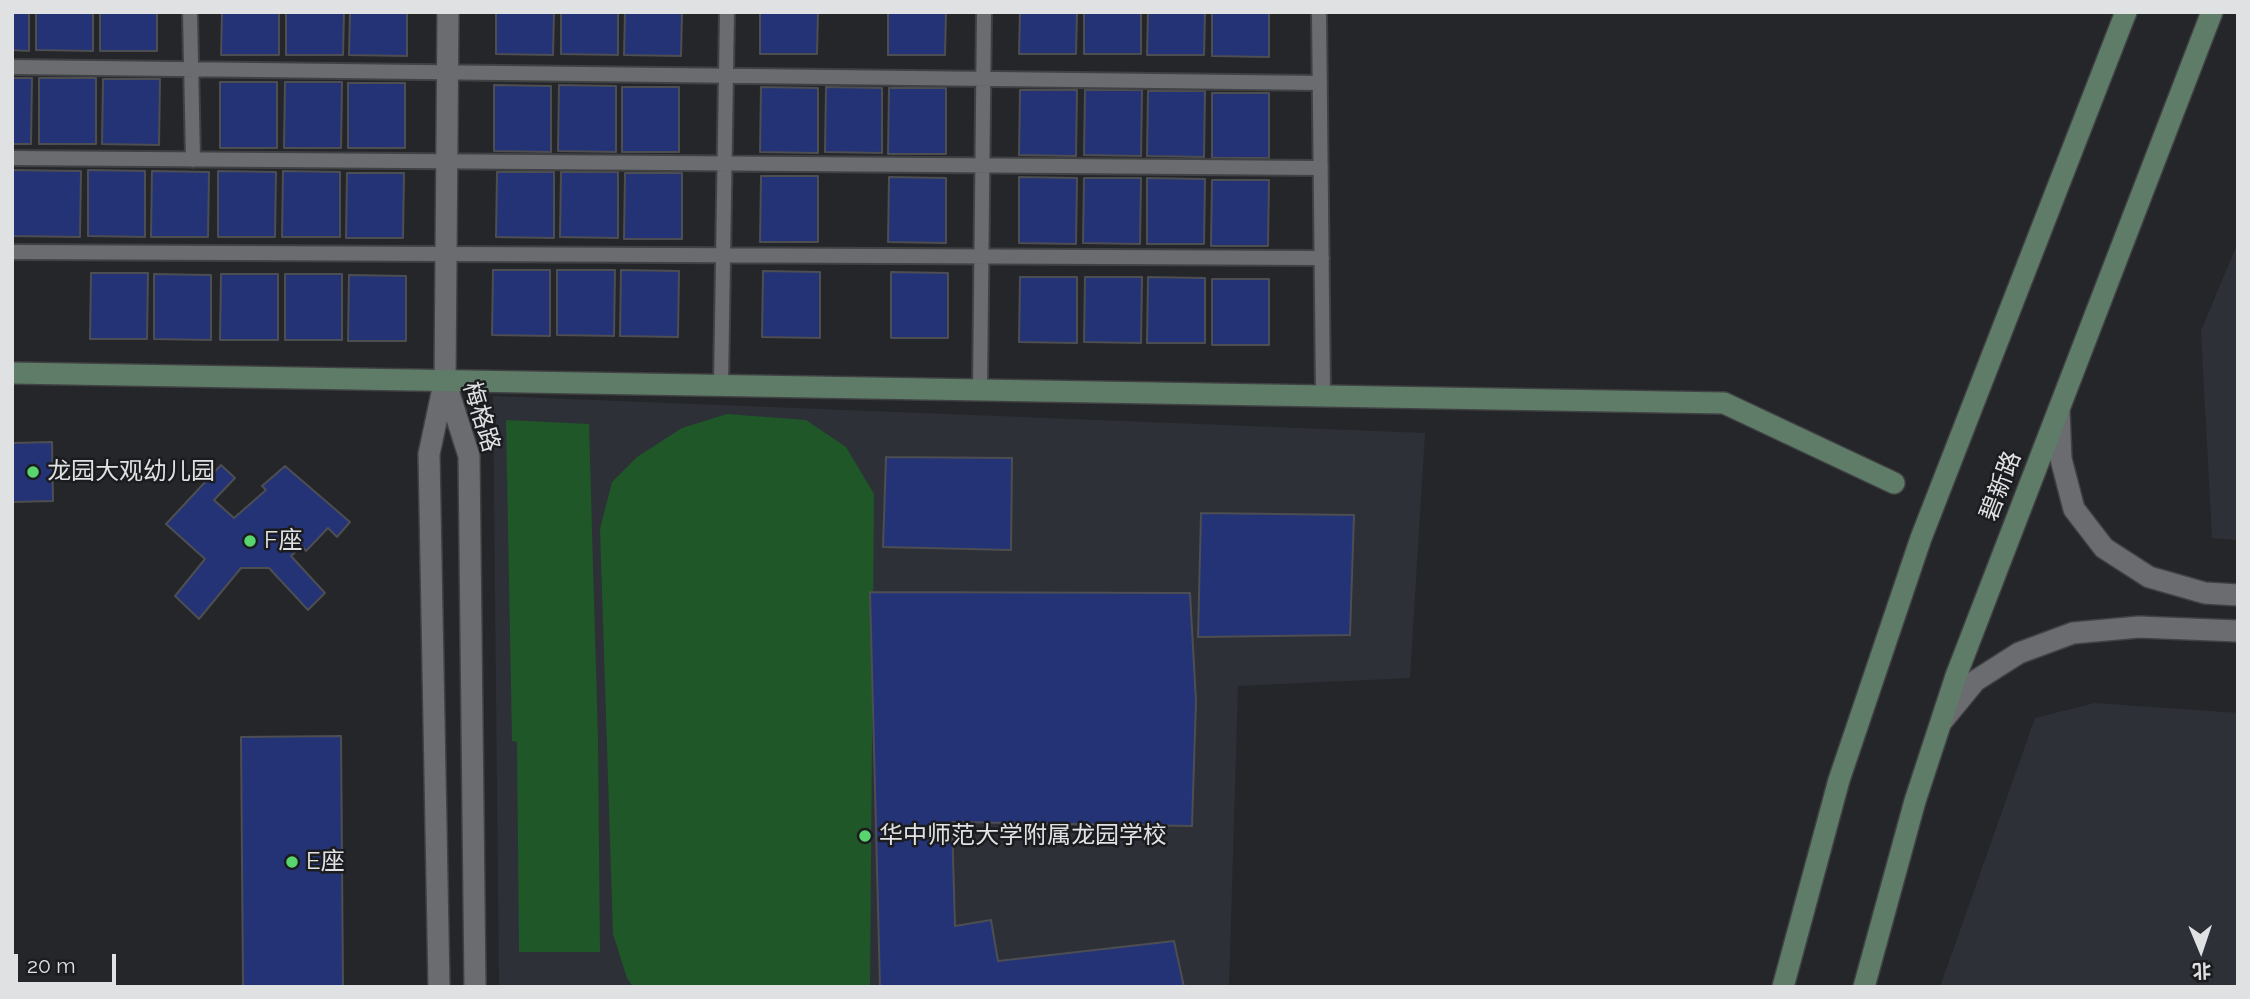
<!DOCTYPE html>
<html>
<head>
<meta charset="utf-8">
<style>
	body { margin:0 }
	#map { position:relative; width:2250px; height:999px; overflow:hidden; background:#252629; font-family:Raleway,"Noto Sans SC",sans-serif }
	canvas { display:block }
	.frame { position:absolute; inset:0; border:14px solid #e0e1e2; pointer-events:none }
	.north { position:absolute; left:2166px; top:915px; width:70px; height:70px; -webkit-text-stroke:5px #1b1c1f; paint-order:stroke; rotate:178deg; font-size:19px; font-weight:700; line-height:28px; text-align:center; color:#e0e1e2 }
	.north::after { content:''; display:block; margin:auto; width:24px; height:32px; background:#e0e1e2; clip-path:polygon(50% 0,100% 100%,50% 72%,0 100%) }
	.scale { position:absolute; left:14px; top:954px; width:102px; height:32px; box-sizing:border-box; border:4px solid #e0e1e2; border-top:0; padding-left:9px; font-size:21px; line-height:24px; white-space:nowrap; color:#e0e1e2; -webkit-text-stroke:5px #1b1c1f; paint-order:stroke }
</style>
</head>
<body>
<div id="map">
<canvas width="2250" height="999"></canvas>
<div class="frame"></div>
<div class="north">北</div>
<div class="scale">20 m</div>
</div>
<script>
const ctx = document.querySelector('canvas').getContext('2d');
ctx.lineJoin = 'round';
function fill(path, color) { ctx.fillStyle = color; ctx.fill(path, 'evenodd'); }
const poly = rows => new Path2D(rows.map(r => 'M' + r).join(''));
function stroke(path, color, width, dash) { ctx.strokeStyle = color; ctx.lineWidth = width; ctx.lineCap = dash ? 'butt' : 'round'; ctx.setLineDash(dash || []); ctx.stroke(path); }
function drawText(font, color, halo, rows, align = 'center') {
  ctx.font = font + ' Raleway,"Noto Sans SC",sans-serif'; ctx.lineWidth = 5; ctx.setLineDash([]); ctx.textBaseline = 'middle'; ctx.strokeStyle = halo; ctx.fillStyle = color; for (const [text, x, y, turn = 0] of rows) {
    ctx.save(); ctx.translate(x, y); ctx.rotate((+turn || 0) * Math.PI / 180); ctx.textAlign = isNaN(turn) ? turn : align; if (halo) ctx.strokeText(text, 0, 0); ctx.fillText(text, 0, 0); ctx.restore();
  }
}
fill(poly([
	[2238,242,2238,540,2212,538,2201,331],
	[493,396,1425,433,1410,678,1238,686,1229,987,499,987],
	[2095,703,2238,713,2238,987,1940,987,2035,718]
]), '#2d3037');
fill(poly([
	[727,414,806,420,846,447,874,494,870,987,633,987,627,978,613,934,600,529,612,482,637,457,682,428],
	[506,420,589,424,598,740,600,952,519,952,517,742,512,741]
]), '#1f5729');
const building = poly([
	[12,12,29,12,29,51,12,50,12,12],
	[36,12,93,12,93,51,36,50,36,12],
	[100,12,157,12,157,51,100,51,100,12],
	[222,12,279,12,279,55,221,55,222,12],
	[286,12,344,12,343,55,286,55,286,12],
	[350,12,407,12,407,56,349,55,350,12],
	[496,12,554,12,553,55,496,54,496,12],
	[561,12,618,12,618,55,561,54,561,12],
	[625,12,682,12,681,56,624,55,625,12],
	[760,12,818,12,817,54,760,54,760,12],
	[888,12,946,12,945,55,888,55,888,12],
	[1020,12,1077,12,1076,54,1019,54,1020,12],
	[1084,12,1141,12,1141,54,1084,54,1084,12],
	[1148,12,1205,12,1204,55,1147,55,1148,12],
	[1212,12,1269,12,1269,57,1212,56,1212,12],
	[12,78,32,78,31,144,12,144,12,78],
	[39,78,96,78,96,144,39,144,39,78],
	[103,79,160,79,159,145,102,144,103,79],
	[220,82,277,82,277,148,220,148,220,82],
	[285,82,342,82,341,148,284,148,285,82],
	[348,83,405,83,405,148,348,148,348,83],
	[494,85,551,86,551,152,494,151,494,85],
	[559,85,616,86,616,152,558,151,559,85],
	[622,87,679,87,679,152,622,152,622,87],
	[761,87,818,88,818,153,760,152,761,87],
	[826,87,882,88,882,153,825,152,826,87],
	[889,88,946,88,946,154,888,154,889,88],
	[1020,90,1077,90,1076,156,1019,155,1020,90],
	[1085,90,1142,90,1141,156,1084,155,1085,90],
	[1148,91,1205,91,1204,157,1147,156,1148,91],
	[1212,93,1269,93,1269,158,1212,158,1212,93],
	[12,170,81,171,80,237,12,236,12,170],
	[88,170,145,171,145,237,88,236,88,170],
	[152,171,209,172,208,237,151,237,152,171],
	[218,171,276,172,275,237,218,237,218,171],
	[283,171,340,172,340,237,282,237,283,171],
	[497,172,554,172,554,238,496,237,497,172],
	[561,172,618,172,618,238,560,237,561,172],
	[347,173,404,173,403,238,346,238,347,173],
	[625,173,682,173,682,239,624,239,625,173],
	[761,176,818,176,818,242,760,242,761,176],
	[889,177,946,178,946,243,888,242,889,177],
	[1019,177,1077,178,1076,244,1019,243,1019,177],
	[1084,178,1141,178,1140,244,1083,243,1084,178],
	[1147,178,1205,179,1204,244,1147,244,1147,178],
	[1212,180,1269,180,1268,246,1211,246,1212,180],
	[493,270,550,270,550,336,492,335,493,270],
	[557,270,615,270,614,336,557,335,557,270],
	[621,270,679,271,678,337,620,336,621,270],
	[763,271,820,272,820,338,762,337,763,271],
	[891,272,948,273,948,338,891,338,891,272],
	[91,273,148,273,147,339,90,339,91,273],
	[154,274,211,275,211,340,154,339,154,274],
	[221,274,278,274,278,340,220,340,221,274],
	[285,274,342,274,342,340,285,340,285,274],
	[349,275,406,276,406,341,348,341,349,275],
	[1020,277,1077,277,1077,343,1019,342,1020,277],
	[1085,277,1142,277,1141,343,1084,342,1085,277],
	[1148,277,1205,278,1205,343,1147,343,1148,277],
	[1212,279,1269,279,1269,345,1212,345,1212,279],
	[52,442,53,501,12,502,12,443,52,442],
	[886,457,1012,458,1011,550,883,547,886,457],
	[221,465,235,478,214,500,234,518,266,490,262,486,285,466,350,522,337,537,328,528,306,551,302,546,291,556,325,593,308,610,269,568,241,568,199,619,175,596,205,559,166,524,221,465],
	[1201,513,1354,515,1350,635,1198,637,1201,513],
	[870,592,1190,593,1196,701,1192,826,952,822,955,926,991,920,998,961,1174,941,1184,987,880,987,870,592],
	[341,736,343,987,243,987,241,737,341,736]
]);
fill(building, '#243376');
stroke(building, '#4d4e51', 2);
const lane = poly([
	[190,12,193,160],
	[1319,12,1323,395],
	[12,67,1320,83],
	[12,158,1321,168],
	[12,252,1322,258],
	[721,384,727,12],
	[980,389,984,12]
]);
const street = poly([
	[445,381,469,456,475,987],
	[2059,410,2061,459,2074,509,2104,548,2149,577,2205,593,2238,595],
	[1943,720,1975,681,2019,653,2073,633,2139,627,2238,631],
	[439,987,429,454,445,379,448,12]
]);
const secondary = poly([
	[12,373,1724,403,1894,483],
	[1783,987,1839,780,1921,538,2126,12],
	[1864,987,1915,801,1956,676,2212,12]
]);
stroke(lane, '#404143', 18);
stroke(street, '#404143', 24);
stroke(secondary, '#404143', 24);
stroke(lane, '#6a6c6f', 14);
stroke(street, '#6a6c6f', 21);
stroke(secondary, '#5e7c67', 21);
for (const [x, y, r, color] of [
	[33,472,7,"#59d56f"],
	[250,541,7,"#59d56f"],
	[865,836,7,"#59d56f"],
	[292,862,7,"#59d56f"]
]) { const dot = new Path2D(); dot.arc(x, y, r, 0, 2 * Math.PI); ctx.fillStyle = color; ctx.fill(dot); stroke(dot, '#1b1c1f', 2.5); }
drawText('24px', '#e0e1e2', '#1b1c1f', [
	["梅格路",481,417,73],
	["碧新路",2001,486,-69]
]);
drawText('24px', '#e0e1e2', '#1b1c1f', [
	["龙园大观幼儿园",47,472],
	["F座",264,541],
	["华中师范大学附属龙园学校",879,836],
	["E座",306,862]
], 'left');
</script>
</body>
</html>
